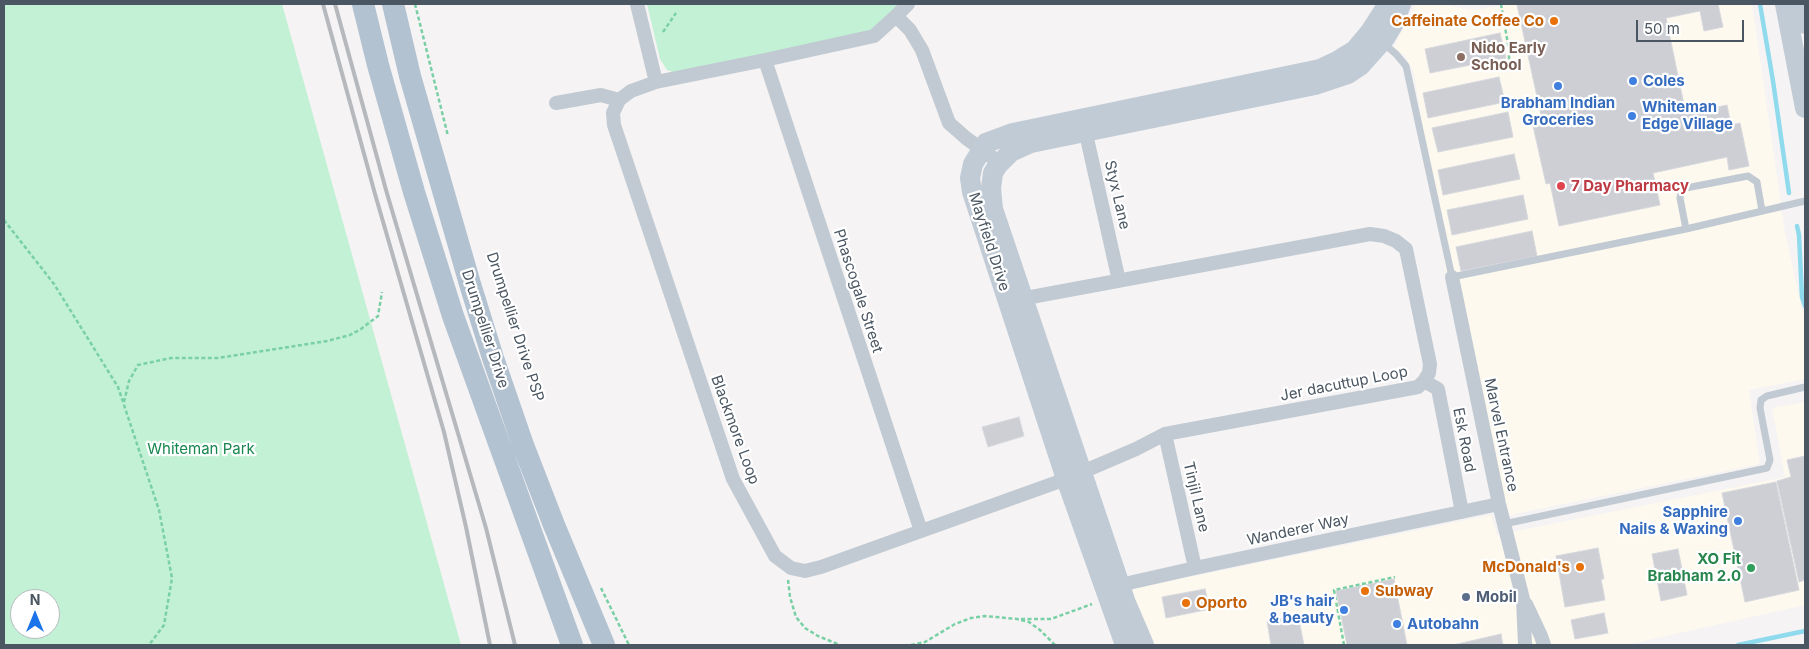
<!DOCTYPE html>
<html>
<head>
<meta charset="utf-8">
<style>
	body { margin:0 }
	#map { position:relative; width:1809px; height:649px; overflow:hidden; background:#f5f3f3; font-family:Inter,sans-serif }
	canvas { display:block }
	.frame { position:absolute; inset:0; border:5px solid #4a5661; pointer-events:none }
	.north { position:absolute; left:10px; top:589px; width:50px; height:50px; box-sizing:border-box; background:#fff; border:1px solid #b7bbc0; border-radius:50%; rotate:0deg; font-size:14px; font-weight:700; line-height:20px; text-align:center; color:#4a5661 }
	.north::after { content:''; display:block; margin:auto; width:18px; height:22px; background:#1a73e8; clip-path:polygon(50% 0,100% 100%,50% 72%,0 100%) }
	.scale { position:absolute; left:1636px; top:20px; width:108px; height:22px; box-sizing:border-box; border:2px solid #4a5661; border-top:0; padding-left:6px; font-size:15px; line-height:18px; white-space:nowrap; color:#4a5661; -webkit-text-stroke:4px #fff; paint-order:stroke }
</style>
</head>
<body>
<div id="map">
<canvas width="1809" height="649"></canvas>
<div class="frame"></div>
<div class="north">N</div>
<div class="scale">50 m</div>
</div>
<script>
const ctx = document.querySelector('canvas').getContext('2d');
ctx.lineJoin = 'round';
function fill(path, color) { ctx.fillStyle = color; ctx.fill(path, 'evenodd'); }
const poly = rows => new Path2D(rows.map(r => 'M' + r).join(''));
function stroke(path, color, width, dash) { ctx.strokeStyle = color; ctx.lineWidth = width; ctx.lineCap = dash ? 'butt' : 'round'; ctx.setLineDash(dash || []); ctx.stroke(path); }
function drawText(font, color, halo, rows, align = 'center') {
  ctx.font = font + ' Inter,sans-serif'; ctx.lineWidth = 4.5; ctx.setLineDash([]); ctx.textBaseline = 'middle'; ctx.strokeStyle = halo; ctx.fillStyle = color; for (const [text, x, y, turn = 0] of rows) {
    ctx.save(); ctx.translate(x, y); ctx.rotate((+turn || 0) * Math.PI / 180); ctx.textAlign = isNaN(turn) ? turn : align; if (halo) ctx.strokeText(text, 0, 0); ctx.fillText(text, 0, 0); ctx.restore();
  }
}
fill(poly([
	[1416,4,1444,4,1465,9,1476,10,1510,4,1752,4,1785,233,1805,322,1805,379,1749,390,1760,464,1509,515,1451,303,1414,73,1405,56,1394,47],
	[1805,402,1805,605,1625,645,1150,645,1127,590,1491,515,1497,535,1785,477,1772,408]
]), '#fdf9ef');
fill(poly([
	[4,4,282,4,461,645,4,645],
	[20,599,50,599,50,629,20,629],
	[647,4,903,4,882,27,857,35,679,74,667,70,660,59]
]), '#c3f1d5');
stroke(poly([
	[1760,4,1773,81,1789,193],
	[1797,226,1799,235,1802,297,1805,306],
	[1738,645,1805,631]
]), '#90daee', 4.5);
const building = poly([
	[1524,4,1718,4,1723,27,1704,31,1700,11,1666,18,1686,114,1727,105,1731,125,1740,123,1749,166,1729,170,1727,157,1653,173,1660,205,1559,226,1550,183,1546,184,1531,117,1541,115,1517,5,1524,4],
	[1500,33,1506,58,1430,73,1425,49,1500,33],
	[1499,77,1505,102,1428,118,1423,93,1499,77],
	[1508,112,1513,137,1438,152,1432,128,1508,112],
	[1514,154,1520,179,1443,195,1438,170,1514,154],
	[1523,195,1528,219,1452,235,1447,210,1523,195],
	[1532,231,1537,256,1461,271,1456,247,1532,231],
	[1019,417,1024,436,988,447,982,427,1019,417],
	[1805,456,1805,580,1799,582,1777,481,1791,477,1787,460,1805,456],
	[1776,482,1799,590,1745,602,1722,493,1776,482],
	[1598,548,1604,579,1601,579,1605,600,1565,607,1556,556,1598,548],
	[1678,549,1687,595,1661,601,1652,554,1678,549],
	[1394,579,1407,645,1347,645,1336,591,1394,579],
	[1205,589,1210,609,1166,618,1162,597,1205,589],
	[1604,613,1608,633,1575,639,1571,620,1604,613],
	[1298,615,1304,645,1271,645,1267,621,1298,615],
	[1501,634,1503,645,1453,645,1501,634]
]);
fill(building, '#cdcfd5');
stroke(building, '#d7d9de', 1);
stroke(poly([
	[415,4,448,136],
	[1501,4,1509,50,1509,71],
	[663,32,676,13],
	[4,220,54,284,118,387,159,510,172,578,164,625,149,645],
	[124,402,129,381,138,365,171,358,218,358,327,341,350,335,361,329,378,316,382,292],
	[788,580,790,597,796,617,805,628,818,636,840,645],
	[601,588,629,645],
	[1021,619,1051,619,1092,604],
	[911,645,925,642,955,624,971,618,985,616,1017,619,1029,622,1040,630,1055,645],
	[1344,645,1334,590,1395,577]
]), '#7ad0a6', 2.5, [4, 2.5]);
stroke(poly([
	[1383,43,1396,54,1406,66,1452,277,1686,229,1805,201],
	[1686,229,1680,198,1681,193,1686,188,1748,176,1757,182,1762,211],
	[1504,524,1767,468,1770,460,1760,408,1761,400,1767,396,1805,387]
]), '#c1cad2', 7);
stroke(poly([
	[637,4,656,82],
	[908,4,896,16,874,36,765,60,656,82,631,91,619,100,613,113,614,125,733,479,775,556,791,568,805,571,821,567,1066,479,1136,449,1165,434,1418,387,1424,381,1429,373,1430,364,1406,249,1396,241,1384,236,1370,234,1015,300],
	[896,16,910,30,922,50,949,123,966,138,1000,163],
	[765,60,921,531],
	[556,103,601,95,619,100],
	[1084,125,1119,281],
	[1452,277,1499,504,1523,599,1525,645],
	[1424,381,1438,389,1462,512],
	[1165,434,1195,568],
	[1111,587,1195,568,1499,504],
	[1526,604,1541,636,1544,645]
]), '#c1cad2', 14);
stroke(poly([
	[1785,4,1805,108],
	[1801,4,1805,24],
	[1125,645,1066,479,972,192,970,178,973,164,986,143,1013,133,1320,69,1337,61,1355,50,1370,32,1388,4],
	[1144,645,1126,603,993,209,991,188,993,173,998,165,1011,152,1031,143,1315,85,1348,74,1360,66,1385,38,1394,23,1401,4]
]), '#c1cbd6', 20);
stroke(poly([
	[363,4,378,65,414,192,453,316,572,645],
	[393,4,410,76,470,284,493,358,523,445,554,525,604,645]
]), '#b3c2d1', 22);
stroke(poly([
	[323,4,375,194,444,432,466,527,490,645],
	[335,4,386,190,486,528,515,645]
]), '#b5b8bd', 4);
for (const [x, y, r, color] of [
	[1554,21,5,"#e8710a"],
	[1461,57,5,"#8d6e63"],
	[1633,81,5,"#3f7fe0"],
	[1558,86,5,"#3f7fe0"],
	[1632,116,5,"#3f7fe0"],
	[1561,186,5,"#e0444e"],
	[1738,521,5,"#3f7fe0"],
	[1580,567,5,"#e8710a"],
	[1751,568,5,"#2e9e5b"],
	[1365,591,5,"#e8710a"],
	[1466,597,5,"#5c6f8a"],
	[1186,603,5,"#e8710a"],
	[1344,610,5,"#3f7fe0"],
	[1397,624,5,"#3f7fe0"]
]) { const dot = new Path2D(); dot.arc(x, y, r, 0, 2 * Math.PI); ctx.fillStyle = color; ctx.fill(dot); stroke(dot, '#fff', 2); }
drawText('bold 15px', '#c56008', '#fff', [
	["Caffeinate Coffee Co",1544,21],
	["McDonald's",1570,567],
	["Subway",1375,591,"left"],
	["Oporto",1196,603,"left"]
], 'right');
drawText('bold 15px', '#785e54', '#fff', [
	["Nido Early",1471,48],
	["School",1471,65]
], 'left');
drawText('bold 15px', '#366cbe', '#fff', [
	["Coles",1643,81],
	["Brabham Indian",1558,103,"center"],
	["Groceries",1558,120,"center"],
	["Whiteman",1642,107],
	["Edge Village",1642,124],
	["Sapphire",1728,512,"right"],
	["Nails & Waxing",1728,529,"right"],
	["JB's hair",1334,601,"right"],
	["& beauty",1334,618,"right"],
	["Autobahn",1407,624]
], 'left');
drawText('bold 15px', '#be3a42', '#fff', [
	["7 Day Pharmacy",1571,186]
], 'left');
drawText('15px', '#4a5661', '#fff', [
	["Styx Lane",1117,195,77],
	["Mayfield Drive",989,242,72],
	["Phascogale Street",858,291,72],
	["Drumpellier Drive PSP",515,327,72],
	["Drumpellier Drive",485,329,72],
	["Jer dacuttup Loop",1344,384,-11],
	["Blackmore Loop",735,430,70],
	["Marvel Entrance",1501,435,78],
	["Esk Road",1464,440,79],
	["Tinjil Lane",1196,497,77],
	["Wanderer Way",1298,530,-12]
]);
drawText('15px', '#17864f', '#fff', [
	["Whiteman Park",201,449]
]);
drawText('bold 15px', '#27864d', '#fff', [
	["XO Fit",1741,559],
	["Brabham 2.0",1741,576]
], 'right');
drawText('bold 15px', '#4e5e75', '#fff', [
	["Mobil",1476,597]
], 'left');
</script>
</body>
</html>
